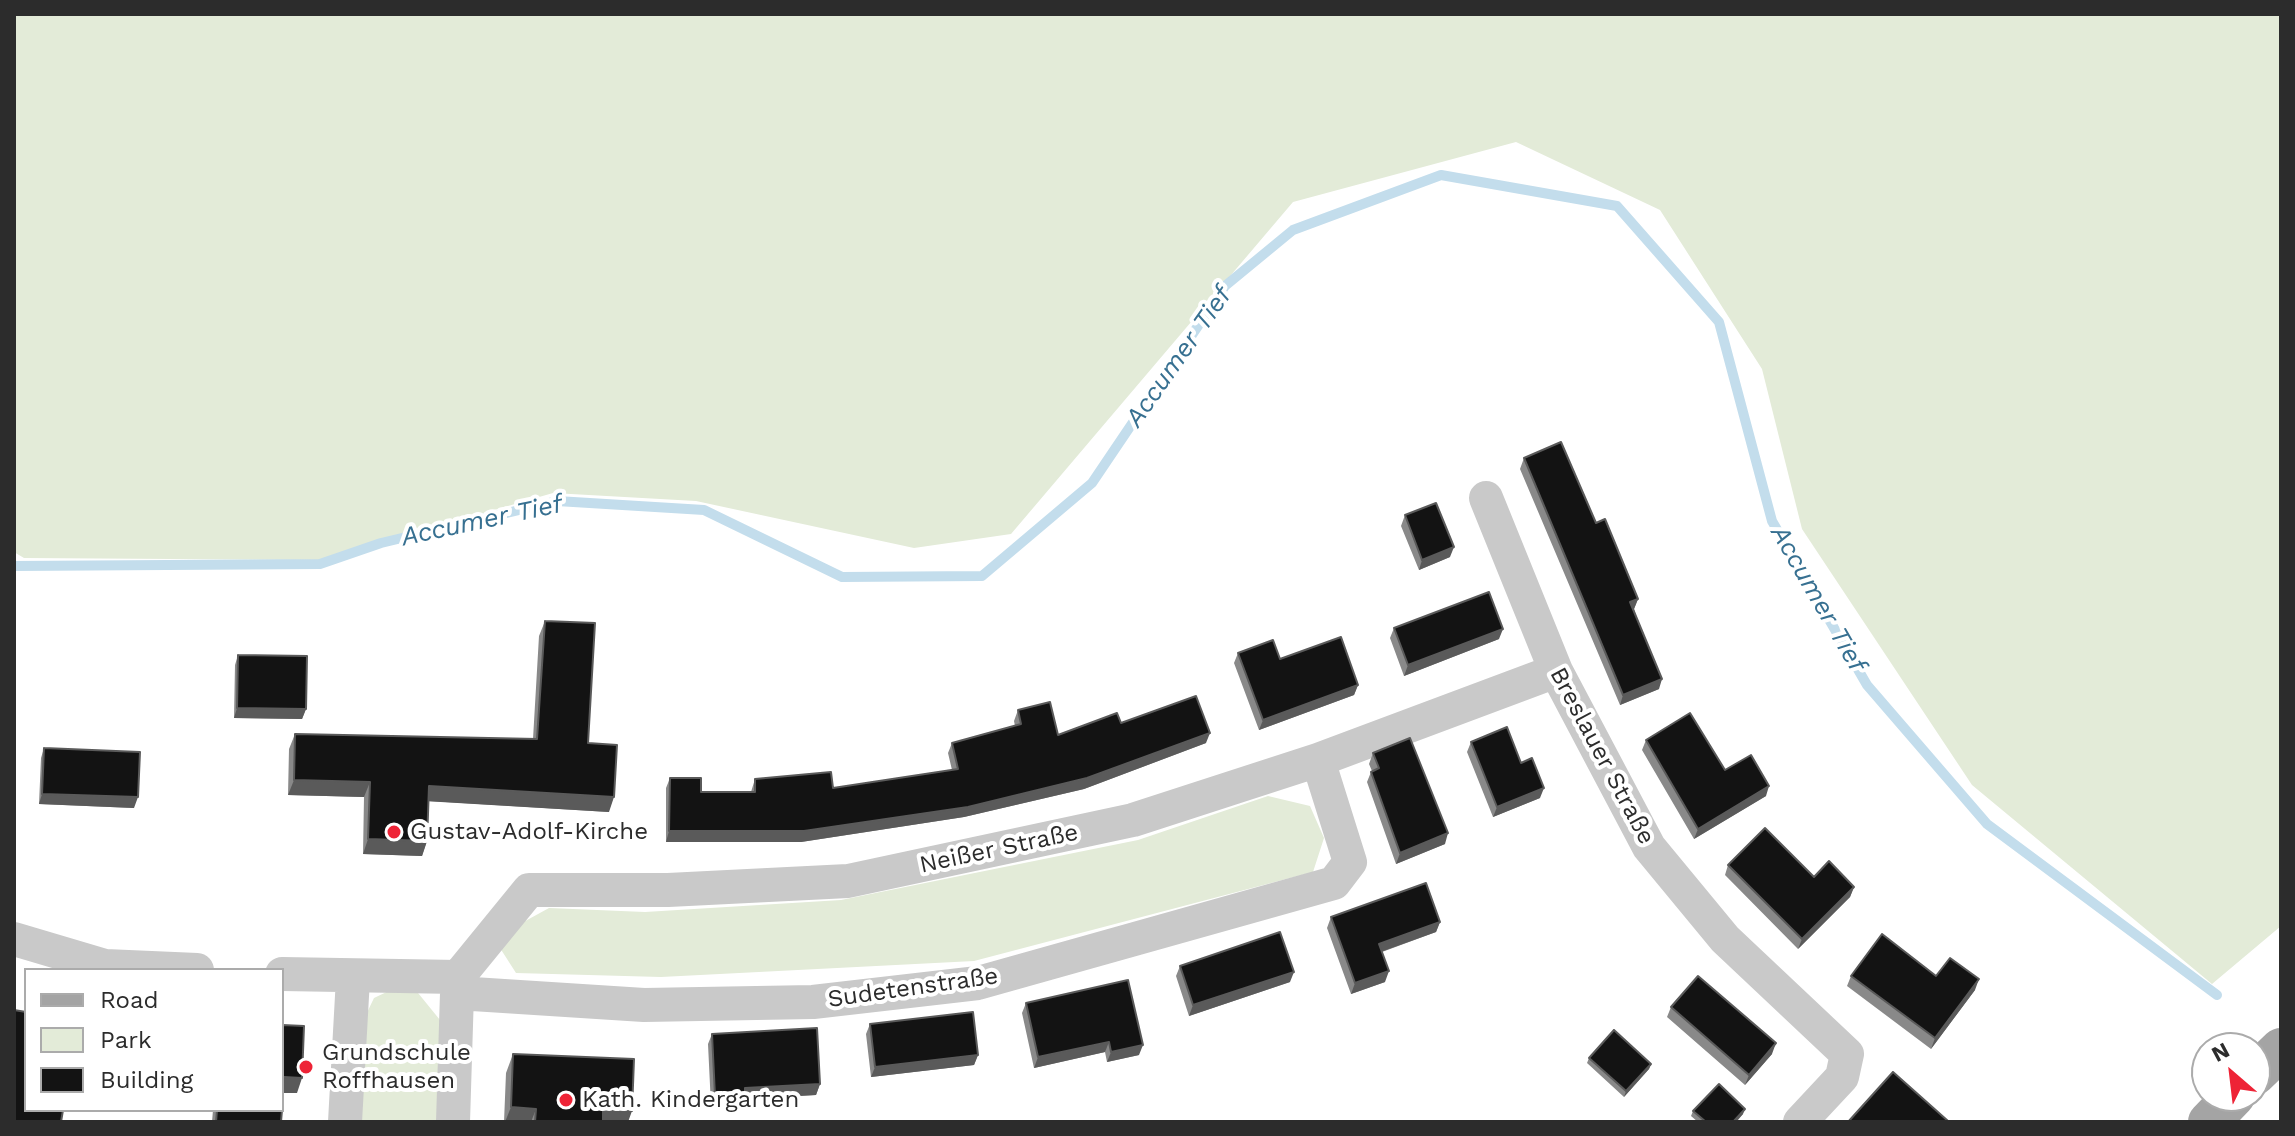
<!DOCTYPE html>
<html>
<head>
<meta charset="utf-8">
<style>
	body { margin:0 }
	#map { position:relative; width:2295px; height:1136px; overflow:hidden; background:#fff; font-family:"Work Sans",sans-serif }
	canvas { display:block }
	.frame { position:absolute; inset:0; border:16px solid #2c2c2c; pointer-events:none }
	.legend { position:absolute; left:24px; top:968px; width:260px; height:144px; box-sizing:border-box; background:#fff; border:2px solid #ababab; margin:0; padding:10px 14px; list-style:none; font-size:24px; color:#2c2c2c }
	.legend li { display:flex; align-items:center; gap:16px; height:40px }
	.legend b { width:40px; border:2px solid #ababab }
	.north { position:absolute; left:2191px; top:1032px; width:80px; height:80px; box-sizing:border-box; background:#fff; border:2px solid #ababab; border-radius:50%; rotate:332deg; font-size:22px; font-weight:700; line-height:32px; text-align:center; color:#2c2c2c }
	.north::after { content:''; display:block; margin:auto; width:28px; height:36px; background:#ee2336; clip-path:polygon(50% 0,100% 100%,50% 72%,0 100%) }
</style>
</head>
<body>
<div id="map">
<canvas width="2295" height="1136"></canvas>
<div class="frame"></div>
<ul class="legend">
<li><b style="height:10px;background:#a4a4a4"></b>Road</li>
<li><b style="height:22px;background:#e3ebd8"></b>Park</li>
<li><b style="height:22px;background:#131313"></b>Building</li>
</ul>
<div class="north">N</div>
</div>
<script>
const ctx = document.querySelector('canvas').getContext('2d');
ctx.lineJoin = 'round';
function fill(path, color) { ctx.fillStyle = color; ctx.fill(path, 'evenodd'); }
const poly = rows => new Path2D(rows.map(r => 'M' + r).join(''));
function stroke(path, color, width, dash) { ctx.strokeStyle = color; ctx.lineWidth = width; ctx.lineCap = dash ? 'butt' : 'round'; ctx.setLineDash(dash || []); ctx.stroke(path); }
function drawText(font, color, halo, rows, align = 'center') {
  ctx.font = font + ' "Work Sans",sans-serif'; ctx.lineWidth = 8; ctx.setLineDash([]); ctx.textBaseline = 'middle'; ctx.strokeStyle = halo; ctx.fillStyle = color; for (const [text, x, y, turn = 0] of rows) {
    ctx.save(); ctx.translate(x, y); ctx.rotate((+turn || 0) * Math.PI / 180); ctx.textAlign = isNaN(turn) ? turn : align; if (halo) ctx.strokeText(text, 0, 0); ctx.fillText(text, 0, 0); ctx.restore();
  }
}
fill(poly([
	[14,14,2281,14,2281,926,2212,984,1972,785,1802,529,1762,369,1660,210,1516,142,1293,202,1011,534,914,548,696,501,553,493,321,560,24,558,14,552],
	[1268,796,1310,806,1324,838,1313,872,974,961,661,977,516,973,500,948,518,925,549,908,645,912,841,900,1138,840],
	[395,988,414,988,440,1020,437,1122,360,1122,363,1021,374,998]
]), '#e3ebd8');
stroke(poly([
	[14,566,320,564,381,543,557,501,704,510,842,577,982,576,1092,483,1225,286,1293,230,1441,175,1617,206,1719,322,1772,521,1867,685,1987,824,2217,995]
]), '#c3ddec', 10);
stroke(poly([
	[1486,498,1556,671,1649,847,1725,939,1847,1054,1842,1077,1800,1122],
	[14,939,105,966,197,970],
	[282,974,458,977],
	[458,977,529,890,668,890,848,881,1133,820,1318,760,1556,671],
	[458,977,457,993,644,1005,813,1002,978,983,1334,883,1350,862,1318,760],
	[345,1122,353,978],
	[453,1122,457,993]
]), '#c9c9c9', 34);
stroke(poly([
	[2255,1074,2281,1049],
	[2209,1122,2234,1096]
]), '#a4a4a4', 42);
fill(poly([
	[1524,458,1596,523,1638,599,1634,609,1659,689,1620,705,1520,469],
	[1405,515,1450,557,1419,570,1401,526],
	[545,621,588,743,609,812,429,801,427,841,422,856,363,854,364,797,288,795,289,749,295,734,533,739,539,636],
	[1394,628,1499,639,1404,676,1390,638],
	[1238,653,1280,659,1358,685,1354,695,1259,730,1234,663],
	[238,655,306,709,302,719,234,718,235,665],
	[1018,710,1058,735,1121,723,1206,743,1084,789,964,817,801,842,666,842,666,788,670,778,701,792,751,792,755,779,833,788,952,770,948,753,952,743,1015,726,1014,721],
	[1646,740,1725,770,1766,796,1694,839,1642,750],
	[1471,742,1521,763,1540,798,1493,817,1467,752],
	[44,748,134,808,39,804,41,758],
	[1373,753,1445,844,1396,864,1367,782,1371,772,1372,771,1369,764],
	[1728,865,1814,877,1854,887,1850,897,1798,949,1725,875],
	[1331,917,1440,922,1436,932,1382,952,1385,982,1351,994,1327,928],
	[1180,966,1290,982,1189,1016,1176,976],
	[1851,976,1936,976,1975,990,1931,1049,1847,986],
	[1026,1003,1139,1055,1107,1062,1105,1052,1034,1068,1022,1013],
	[1671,1007,1772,1054,1745,1085,1667,1017],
	[870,1024,978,1055,974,1065,871,1077,866,1034],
	[712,1034,820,1084,816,1095,744,1099,742,1104,711,1106,708,1044],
	[513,1054,628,1122,504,1122,506,1073],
	[1589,1058,1651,1064,1649,1069,1624,1097,1587,1063],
	[213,1110,282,1110,281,1122,212,1122],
	[1693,1111,1743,1114,1736,1122,1698,1122,1691,1116]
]), '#898989');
fill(poly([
	[1454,547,1450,557,1419,570,1422,560],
	[1638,599,1634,609,1627,612,1630,602],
	[1503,629,1499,639,1404,676,1408,665],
	[1662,679,1659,689,1620,705,1623,695],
	[1358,685,1354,695,1259,730,1263,720],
	[237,708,306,709,302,719,234,718],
	[1210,733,1206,743,1084,789,964,817,801,842,666,842,669,831],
	[294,780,370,782,364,797,288,795],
	[429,786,614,797,609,812,424,801],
	[1769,786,1766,796,1694,839,1698,829],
	[1544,788,1540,798,1493,817,1497,807],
	[42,794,138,797,134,808,39,804],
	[1448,833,1445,844,1396,864,1400,853],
	[368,839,427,841,422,856,363,854],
	[1854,887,1850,897,1798,949,1802,939],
	[1440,922,1436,932,1375,954,1379,944],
	[1389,971,1385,982,1351,994,1355,983],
	[1294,972,1290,982,1189,1016,1193,1005],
	[1979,979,1975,990,1931,1049,1935,1038],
	[1109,1042,1105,1052,1034,1068,1038,1057],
	[1776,1043,1772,1054,1745,1085,1749,1075],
	[1143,1045,1139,1055,1107,1062,1111,1052],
	[978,1055,974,1065,871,1077,875,1067],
	[1651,1064,1649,1069,1624,1097,1626,1091],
	[284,1077,302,1078,297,1093,282,1093],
	[820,1084,816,1095,744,1099,742,1104,711,1106,715,1096,745,1088],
	[511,1107,536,1109,531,1122,505,1122],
	[1745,1109,1743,1114,1736,1122,1733,1122],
	[603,1110,632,1111,628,1122,599,1122]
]), '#5a5a5a');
const building = poly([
	[1561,442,1596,523,1605,519,1638,599,1630,602,1662,679,1623,695,1524,458,1561,442],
	[1436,503,1454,547,1422,560,1405,515,1436,503],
	[1489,592,1503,629,1408,665,1394,628,1489,592],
	[545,621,595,623,588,743,617,745,614,797,429,786,427,841,368,839,370,782,294,780,295,734,537,739,545,621],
	[1341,637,1358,685,1263,720,1238,653,1273,640,1280,659,1341,637],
	[238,655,307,656,306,709,237,708,238,655],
	[1196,696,1210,733,1087,778,968,807,804,831,669,831,670,778,701,778,701,792,755,792,755,779,831,772,833,788,958,769,952,743,1021,724,1018,710,1050,702,1058,735,1117,713,1121,723,1196,696],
	[1690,713,1725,770,1751,755,1769,786,1698,829,1646,740,1690,713],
	[1507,727,1521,763,1532,758,1544,788,1497,807,1471,742,1507,727],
	[1410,738,1448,833,1400,853,1371,772,1379,768,1373,753,1410,738],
	[44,748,140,752,138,797,42,794,44,748],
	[1765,828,1814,877,1829,861,1854,887,1802,939,1728,865,1765,828],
	[1426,883,1440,922,1379,944,1389,971,1355,983,1331,917,1426,883],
	[1280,932,1294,972,1193,1005,1180,966,1280,932],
	[1882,934,1936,976,1950,958,1979,979,1935,1038,1851,976,1882,934],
	[1698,976,1776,1043,1749,1075,1671,1007,1698,976],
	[1128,980,1143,1045,1111,1052,1109,1042,1038,1057,1026,1003,1128,980],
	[14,1010,26,1012,26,1110,63,1110,61,1122,14,1122,14,1010],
	[973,1012,978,1055,875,1067,870,1024,973,1012],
	[282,1025,304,1026,302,1078,284,1077,282,1107,282,1025],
	[817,1028,820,1084,745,1088,745,1094,715,1096,712,1034,817,1028],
	[1614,1030,1651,1064,1626,1091,1589,1058,1614,1030],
	[513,1054,634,1059,632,1111,603,1110,603,1122,535,1122,536,1109,511,1107,513,1054],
	[1893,1072,1948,1121,1948,1122,1848,1122,1893,1072],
	[1719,1084,1745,1109,1733,1122,1706,1122,1693,1111,1719,1084],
	[217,1110,282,1110,281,1122,216,1122,217,1110]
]);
fill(building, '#131313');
stroke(building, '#5a5a5a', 2);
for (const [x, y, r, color] of [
	[394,832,8,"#ee2336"],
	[306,1067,8,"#ee2336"],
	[566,1100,8,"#ee2336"]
]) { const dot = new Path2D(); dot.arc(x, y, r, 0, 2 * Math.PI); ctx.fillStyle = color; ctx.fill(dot); stroke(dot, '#fff', 3); }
drawText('24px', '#2c2c2c', '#fff', [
	["Breslauer Straße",1602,756,62],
	["Neißer Straße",999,849,-12],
	["Sudetenstraße",913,988,-8]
]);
drawText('24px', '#2c2c2c', '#fff', [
	["Gustav-Adolf-Kirche",410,832],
	["Grundschule",322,1053],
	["Roffhausen",322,1081],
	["Kath. Kindergarten",582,1100]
], 'left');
drawText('italic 26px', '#377091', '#fff', [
	["Accumer Tief",1179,357,-55],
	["Accumer Tief",482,521,-12],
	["Accumer Tief",1818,599,60]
]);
</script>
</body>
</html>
